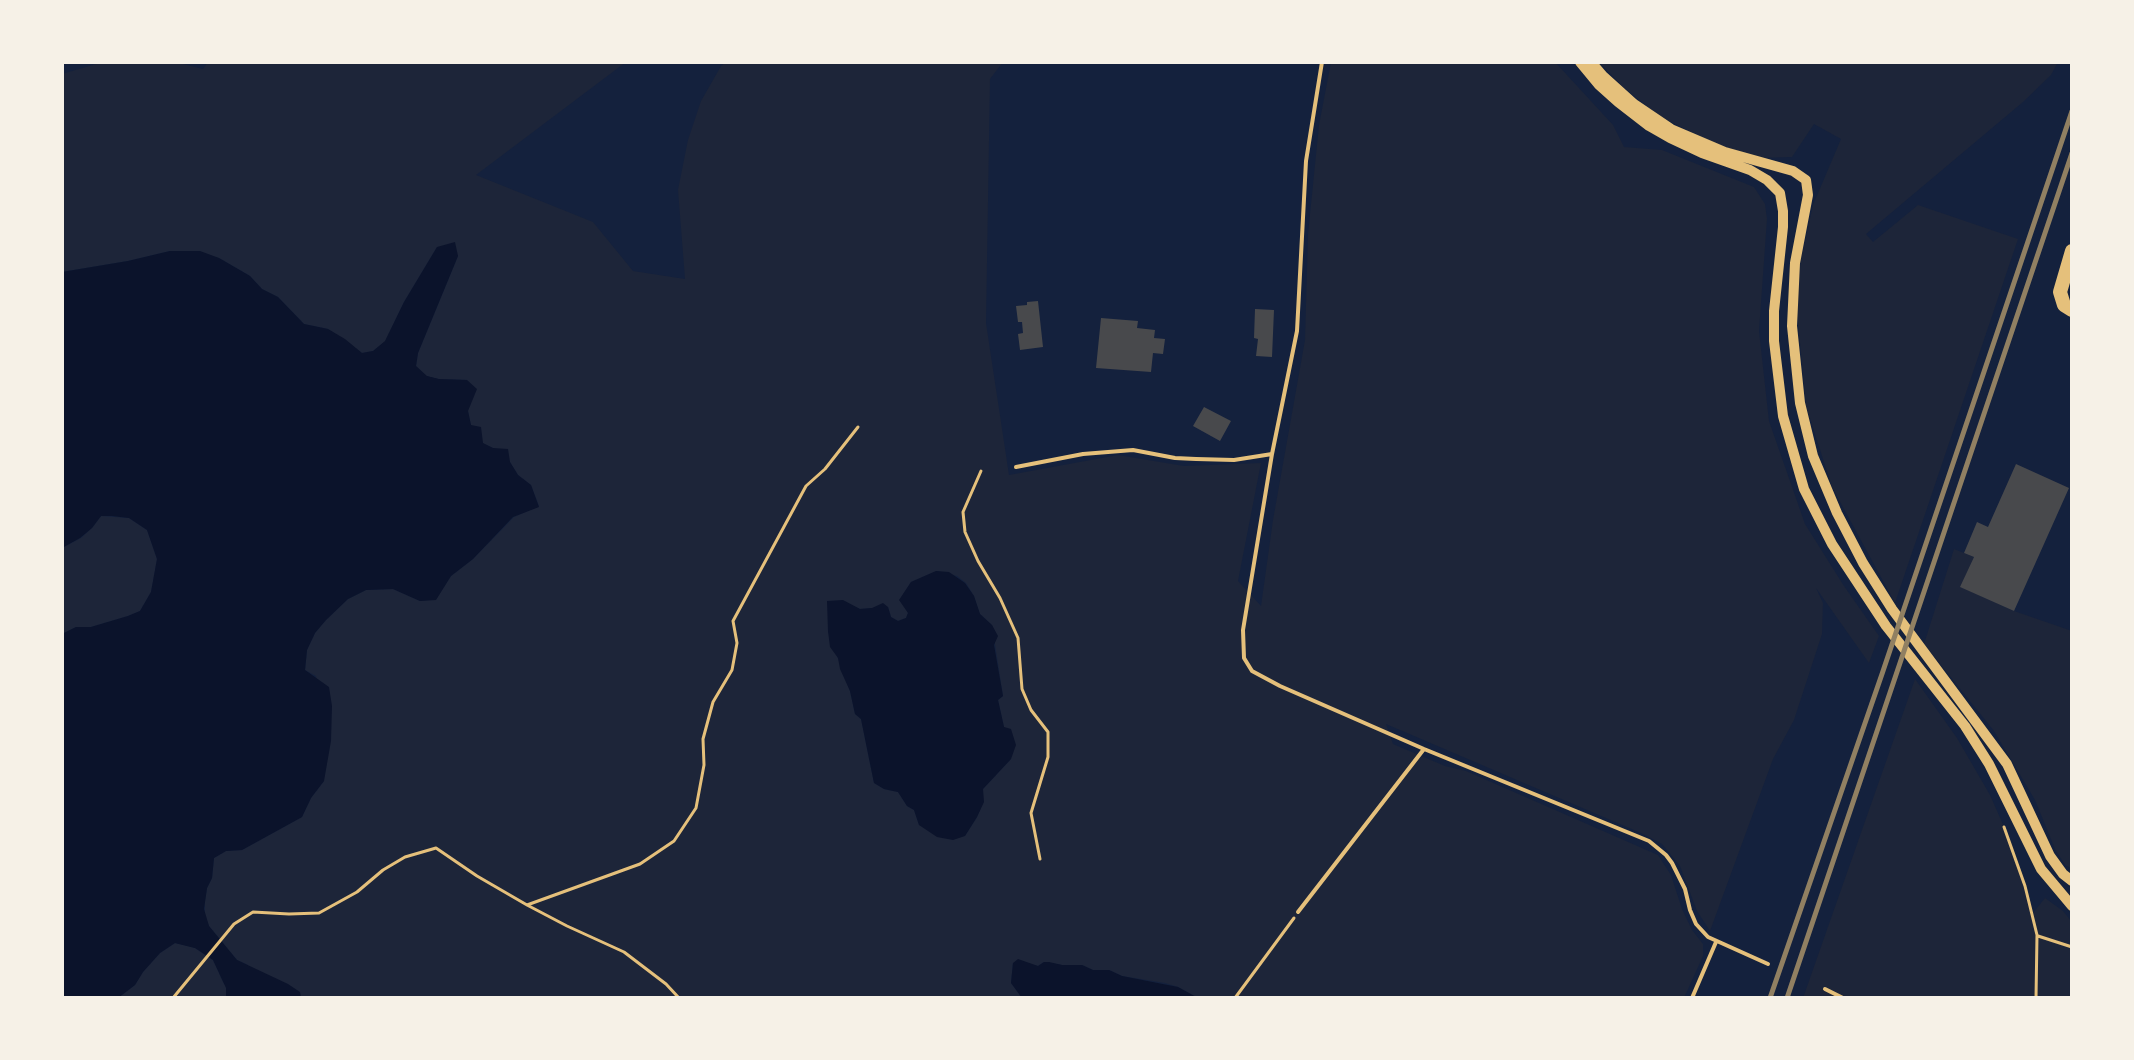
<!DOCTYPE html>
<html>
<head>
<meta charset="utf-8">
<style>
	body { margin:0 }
	#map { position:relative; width:2134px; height:1060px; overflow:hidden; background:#14213d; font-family:Helvetica,sans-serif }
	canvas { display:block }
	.frame { position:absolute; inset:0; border:64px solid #f6f1e7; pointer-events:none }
</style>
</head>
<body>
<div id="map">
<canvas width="2134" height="1060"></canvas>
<div class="frame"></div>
</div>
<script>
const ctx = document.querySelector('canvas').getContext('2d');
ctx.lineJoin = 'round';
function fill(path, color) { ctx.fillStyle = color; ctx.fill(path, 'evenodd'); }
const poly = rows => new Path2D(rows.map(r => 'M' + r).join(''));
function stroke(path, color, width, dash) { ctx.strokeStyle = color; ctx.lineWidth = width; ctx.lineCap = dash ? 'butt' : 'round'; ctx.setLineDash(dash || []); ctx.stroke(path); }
fill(poly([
	[103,62,175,62,203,69,208,62,626,62,476,175,593,222,633,271,685,279,678,190,688,140,701,101,721,66,726,62,1003,62,990,79,986,323,1009,475,1118,455,1184,466,1261,463,1238,581,1261,606,1273,520,1305,340,1308,234,1319,125,1331,62,1555,62,1613,125,1624,147,1662,150,1754,187,1765,204,1767,219,1759,331,1769,421,1805,524,1844,586,1879,636,1869,663,1816,588,1823,603,1822,634,1794,720,1773,759,1710,931,1697,911,1680,866,1662,844,1641,833,1386,724,1393,744,1445,766,1466,771,1658,855,1671,875,1682,909,1692,930,1703,944,1703,956,1684,998,1198,998,1178,987,1165,983,1122,976,1109,970,1093,970,1082,965,1062,965,1044,962,1038,966,1013,963,1011,983,1022,998,118,998,135,985,143,972,160,953,175,943,195,948,213,960,224,984,248,965,237,960,209,926,205,917,205,901,207,888,212,878,214,858,226,851,242,850,302,817,311,798,324,781,316,676,305,670,307,650,315,633,326,620,348,599,366,590,393,589,420,601,436,599,451,576,473,559,514,517,539,506,531,485,518,475,510,462,493,448,482,443,471,426,468,411,467,380,438,379,426,376,416,366,418,353,458,256,437,247,404,302,385,342,373,351,362,353,328,329,304,324,278,297,262,289,250,276,219,258,170,251,128,261,62,272,62,74],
	[937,571,957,576,966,583,974,596,980,614,992,625,1003,696,998,700,1011,759,983,789,983,802,977,817,965,836,919,825,914,810,907,806,898,792,884,789,874,783,861,719,855,714,850,691,828,631,829,612,848,604,860,609,888,607,891,617,898,621,906,618,908,613,903,595,911,582],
	[1599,62,2058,62,2051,75,2023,102,1866,234,1873,242,1918,205,2018,239,1895,603,1832,487,1806,406,1796,301,1801,259,1813,205,1841,139,1814,124,1792,157,1758,158,1709,141,1659,116,1623,87],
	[101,516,129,518,147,530,157,559,151,592,140,611,128,616,91,627,76,627,62,634,62,548,81,538,92,528],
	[1954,549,1974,557,1961,587,2014,611,2072,631,2072,869,2065,865,2055,849,2035,800,1994,731,1924,644],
	[1915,679,1957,738,1990,795,2013,847,2033,913,2045,898,2063,911,2072,922,2072,990,2070,998,1803,998]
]), '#1d2539');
fill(poly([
	[455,242,458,256,418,353,416,366,427,376,439,379,467,380,477,389,468,411,471,425,481,427,483,443,493,448,508,449,510,462,518,475,531,485,539,507,513,517,473,559,451,576,436,600,420,601,393,589,366,590,348,599,326,620,315,633,307,650,305,670,329,687,332,706,331,741,324,781,311,798,302,817,242,850,226,851,214,858,212,878,207,888,204,909,209,926,237,960,288,984,300,992,301,998,226,998,226,988,213,960,195,948,175,943,160,953,143,972,135,985,118,998,62,998,62,634,76,627,91,627,128,616,140,611,151,592,157,559,147,530,129,518,112,516,101,516,92,528,80,538,62,548,62,272,128,261,170,251,200,251,219,258,250,276,262,289,278,297,304,324,328,329,345,339,362,353,373,351,385,341,404,302,437,247],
	[936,571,949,572,965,583,974,596,980,614,992,625,998,636,994,645,1003,696,998,700,1004,727,1011,729,1016,745,1011,759,983,789,984,802,977,817,965,836,953,840,937,837,919,825,914,810,907,806,898,792,884,789,874,783,861,719,855,714,850,691,840,669,838,658,830,647,828,631,827,601,843,600,860,609,872,608,883,603,888,607,891,617,898,621,906,618,908,613,899,600,911,582],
	[1018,959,1038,966,1044,962,1049,962,1062,965,1082,965,1093,970,1109,970,1122,976,1178,987,1198,998,1022,998,1011,983,1013,963]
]), '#0b132b');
fill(poly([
	[1038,301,1043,347,1020,350,1018,334,1023,333,1022,322,1018,322,1016,306,1027,305,1027,302],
	[1255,309,1274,310,1272,357,1256,356,1258,339,1254,338],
	[1101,318,1138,321,1137,328,1155,330,1154,338,1165,339,1163,354,1153,353,1151,372,1096,368],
	[1204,407,1231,421,1220,441,1193,426],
	[2016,464,2069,488,2014,611,1960,587,1974,557,1964,553,1977,522,1988,527]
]), '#48494c');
stroke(poly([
	[981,471,963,512,965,532,978,561,1000,598,1018,638,1022,689,1031,710,1048,732,1048,757,1031,813,1040,859],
	[2004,827,2025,886,2037,935,2036,998],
	[527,905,640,864,674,841,696,808,704,765,703,739,713,702,732,670,737,643,733,621,806,486,825,469,858,427],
	[2038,936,2072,947],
	[173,998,234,924,253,912,289,914,319,913,357,892,383,870,405,857,436,848,477,876,527,905,567,926,624,952,666,984,679,998],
	[1235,998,1294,918]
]), '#e5c07b', 3);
stroke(poly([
	[1322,62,1306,161,1297,331,1272,454,1243,630,1244,658,1252,671,1280,686,1424,749,1649,841,1666,855,1672,863,1685,889,1690,910,1696,924,1708,937,1768,964],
	[1016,467,1083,454,1133,450,1175,458,1196,459,1234,460,1272,454],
	[1298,912,1424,749],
	[1825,989,1843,998],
	[1692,998,1716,942]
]), '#e5c07b', 4);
stroke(poly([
	[1580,62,1599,85,1618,102,1649,126,1670,138,1702,153,1750,170,1767,180,1780,193,1783,211,1783,227,1774,311,1774,341,1783,416,1804,489,1832,544,1886,626,1965,726,1989,764,2041,869,2072,906],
	[1591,62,1603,76,1634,104,1671,129,1725,152,1793,171,1806,180,1808,195,1795,263,1792,326,1800,403,1813,456,1837,513,1863,563,1892,609,2007,764,2050,856,2063,874,2072,881]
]), '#e5c07b', 10);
stroke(poly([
	[2072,251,2060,292,2064,305,2072,310]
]), '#e5c07b', 14);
stroke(poly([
	[1770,998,1882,674,2072,111],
	[1787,998,2072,153]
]), '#918062', 5);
</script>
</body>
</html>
